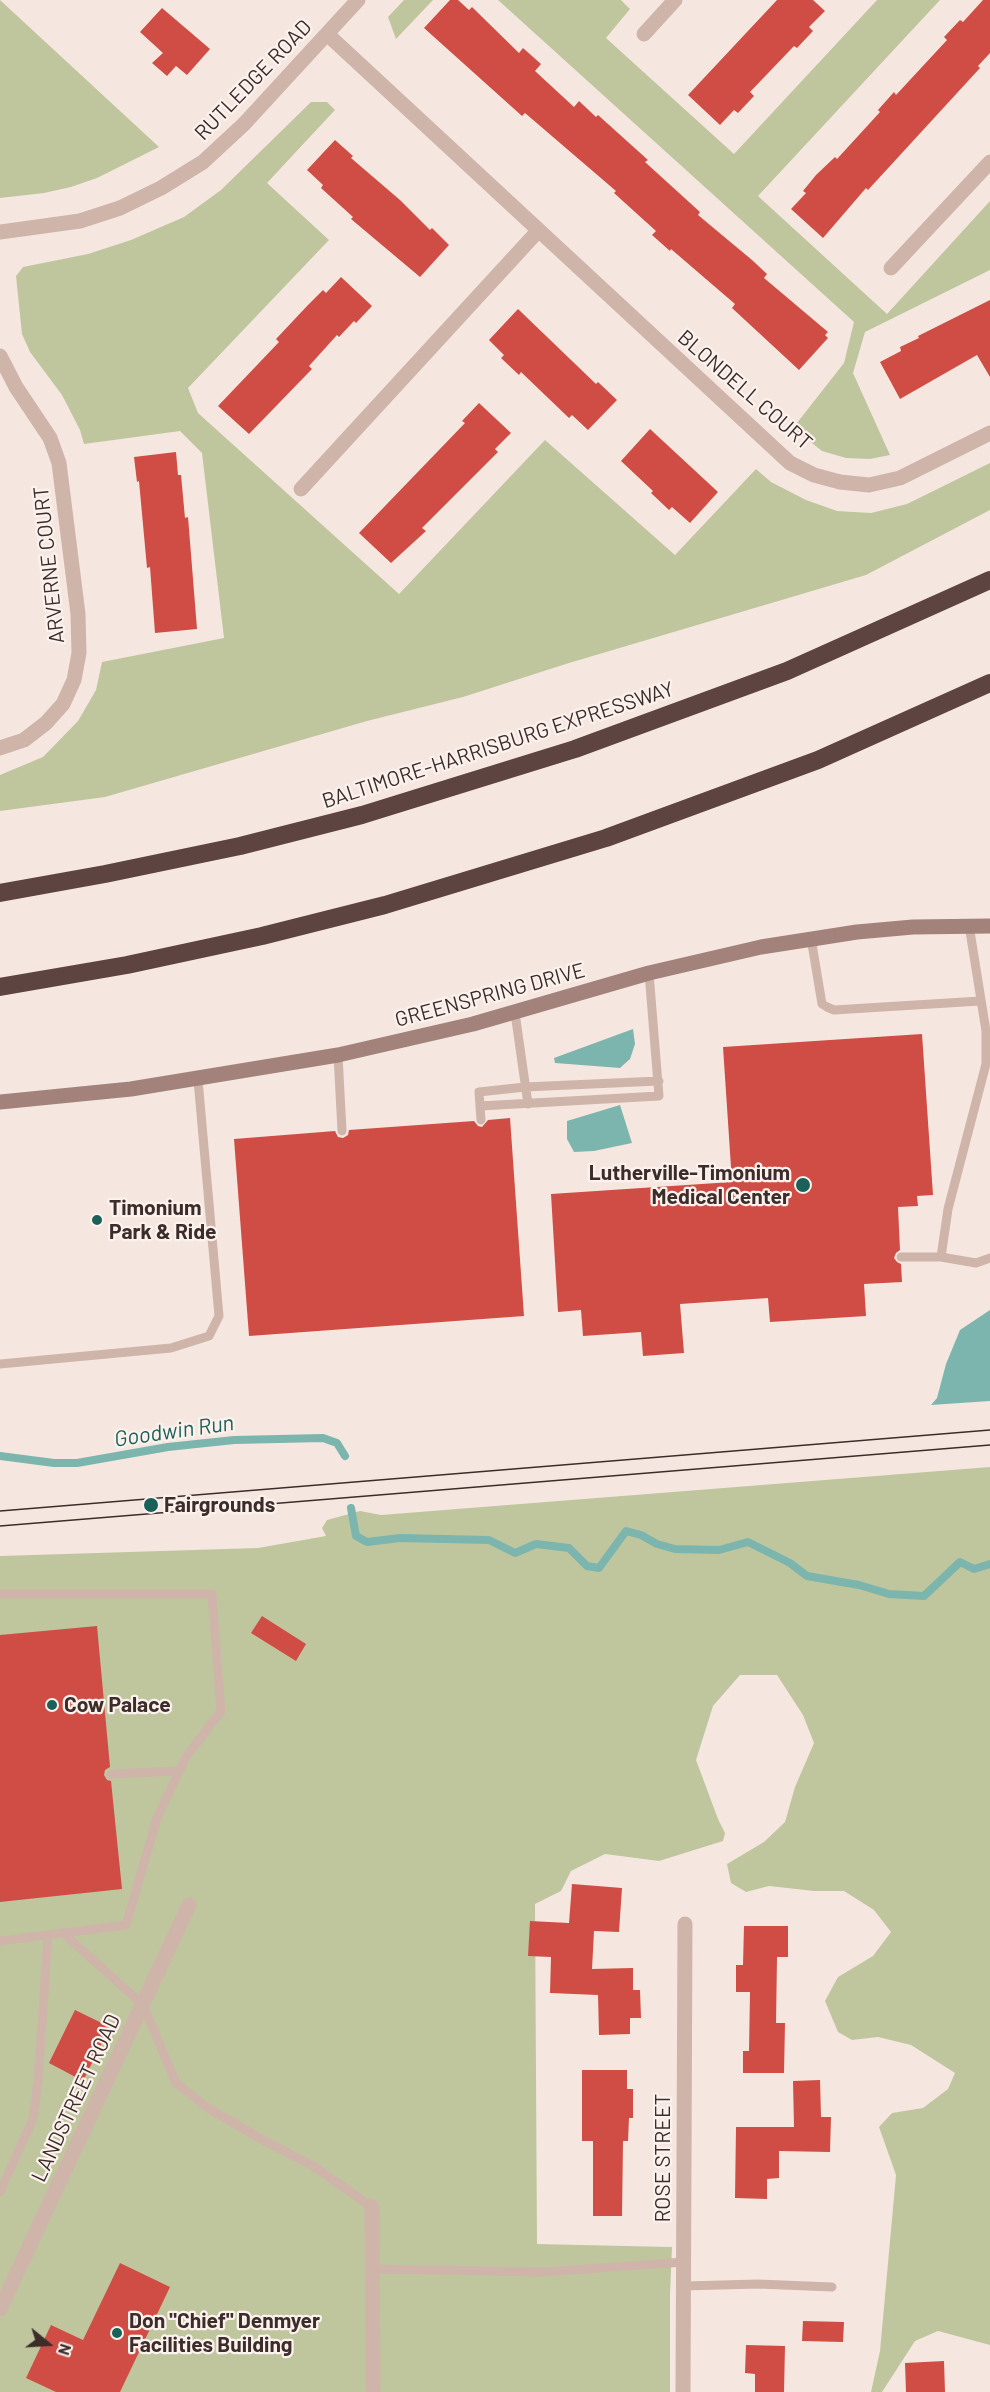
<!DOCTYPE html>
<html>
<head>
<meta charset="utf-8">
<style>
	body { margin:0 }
	#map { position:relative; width:990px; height:2392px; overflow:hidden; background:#f5e7e0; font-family:Barlow,sans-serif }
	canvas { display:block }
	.north { position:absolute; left:18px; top:2314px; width:60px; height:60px; -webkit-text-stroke:4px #fcf2ed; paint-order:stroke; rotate:108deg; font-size:16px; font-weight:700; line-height:24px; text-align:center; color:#3c2c2a }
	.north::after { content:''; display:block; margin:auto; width:21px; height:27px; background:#3c2c2a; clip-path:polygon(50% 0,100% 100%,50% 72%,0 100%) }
</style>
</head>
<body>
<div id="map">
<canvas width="990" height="2392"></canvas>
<div class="north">N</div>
</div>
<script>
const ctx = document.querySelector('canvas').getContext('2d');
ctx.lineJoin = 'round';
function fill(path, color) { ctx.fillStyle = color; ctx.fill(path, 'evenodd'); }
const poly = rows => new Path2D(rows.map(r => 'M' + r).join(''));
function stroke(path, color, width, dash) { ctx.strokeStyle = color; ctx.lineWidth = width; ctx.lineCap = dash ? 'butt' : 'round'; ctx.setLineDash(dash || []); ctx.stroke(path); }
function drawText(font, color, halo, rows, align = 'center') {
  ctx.font = font + ' Barlow,sans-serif'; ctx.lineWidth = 4.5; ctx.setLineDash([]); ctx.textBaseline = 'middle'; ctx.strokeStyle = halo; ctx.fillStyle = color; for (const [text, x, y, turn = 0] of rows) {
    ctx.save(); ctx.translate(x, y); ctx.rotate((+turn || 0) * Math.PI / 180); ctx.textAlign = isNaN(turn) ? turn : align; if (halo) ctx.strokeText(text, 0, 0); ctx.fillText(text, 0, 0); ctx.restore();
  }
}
fill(poly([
	[0,0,159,147,97,178,71,187,44,193,0,198],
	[404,0,433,0,396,39,388,17],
	[498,0,621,0,630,9,606,38,734,154,877,0,940,0,758,196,887,314,990,201,990,270,865,332,853,373,890,455,870,459,846,458,822,451,793,428,844,363,854,322],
	[311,102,327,102,335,110,267,183,329,240,188,388,198,413,399,594,545,440,675,555,756,469,771,482,806,500,837,511,871,513,907,504,990,463,990,510,866,575,569,663,463,697,367,721,105,797,0,811,0,775,43,757,78,721,96,690,102,662,224,638,202,453,180,431,84,444,80,430,62,395,30,352,22,334,16,276,23,267,88,254,131,240,184,217,221,190],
	[990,1467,990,2345,938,2331,915,2341,882,2392,871,2392,880,2351,896,2175,879,2127,892,2113,923,2108,948,2089,955,2073,911,2045,878,2037,852,2040,838,2032,825,2001,838,1977,873,1956,891,1932,874,1910,844,1891,814,1891,769,1886,746,1892,731,1883,727,1864,764,1842,785,1822,795,1787,814,1743,803,1715,777,1675,740,1675,713,1706,696,1760,718,1819,725,1833,723,1841,659,1861,605,1854,571,1871,561,1891,535,1904,537,2244,672,2247,670,2295,670,2392,0,2392,0,1556,258,1548,326,1536,322,1528,327,1520,360,1511,381,1515]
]), '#bfc69e');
fill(poly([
	[633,1029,635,1044,630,1059,620,1068,555,1063,554,1058],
	[620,1105,632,1143,594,1151,574,1152,567,1139,567,1121],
	[990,1310,990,1401,931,1405,937,1398,946,1364,960,1330]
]), '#7cb5ad');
stroke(poly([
	[0,1456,54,1463,77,1463,168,1447,234,1440,323,1438,337,1443,345,1456],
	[351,1508,356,1536,367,1542,400,1538,489,1540,515,1553,536,1544,569,1548,587,1566,599,1568,626,1531,641,1535,657,1544,675,1549,719,1550,748,1542,790,1563,807,1576,859,1585,889,1594,924,1596,960,1562,974,1569,990,1564]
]), '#7cb5ad', 8);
fill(poly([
	[450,0,458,0,469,10,472,7,519,53,523,48,541,64,535,71,574,107,579,101,596,117,598,115,648,160,645,162,700,212,698,215,752,260,767,274,764,278,828,332,825,335,828,338,799,370,732,308,735,304,671,249,670,251,652,235,656,231,614,193,616,191,525,113,522,116,424,28],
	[777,0,813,0,825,11,809,27,813,31,797,48,794,46,750,92,754,96,738,113,734,110,720,125,688,95],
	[983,0,990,0,990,53,978,66,980,68,868,190,866,188,823,238,791,209,806,193,803,191,816,175,835,157,837,159,880,112,878,110,894,92,896,95,947,40,944,37,960,20,963,22],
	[162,8,210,49,187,75,176,66,167,76,152,63,163,53,140,32],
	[335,140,353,156,351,158,400,200,430,230,432,228,449,245,420,277,351,219,353,217,321,188,323,185,307,170],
	[341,277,372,306,356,323,354,321,339,337,337,335,309,366,312,369,249,434,218,406,279,342,276,339,308,305,323,290,326,293],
	[990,300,990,377,977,355,900,399,880,362,901,351,900,347,919,338,918,336],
	[518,309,596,384,598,382,617,400,588,430,572,415,569,418,521,372,519,375,501,358,504,355,489,340],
	[479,403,511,433,495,449,498,452,422,528,426,531,391,563,359,533,465,423,462,421],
	[650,429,718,492,690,523,672,507,669,510,651,493,653,491,621,461],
	[176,452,178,475,181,475,185,518,188,517,197,629,155,633,150,567,147,568,139,481,137,482,134,457],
	[922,1034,933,1195,917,1196,918,1206,898,1207,900,1250,896,1253,894,1258,897,1262,901,1264,902,1282,864,1284,866,1316,770,1322,768,1298,680,1304,684,1353,643,1356,641,1332,583,1336,581,1310,558,1312,551,1194,732,1182,723,1047],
	[510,1118,524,1316,249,1336,234,1139,335,1131,338,1137,343,1138,348,1135,349,1130,474,1121,478,1126,482,1127,488,1120],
	[262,1616,306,1644,296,1661,251,1633],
	[97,1626,110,1767,105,1770,104,1775,107,1780,111,1781,122,1889,0,1902,0,1635],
	[572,1884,622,1888,619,1932,594,1931,592,1969,633,1968,633,1990,640,1990,641,2018,630,2018,630,2034,599,2035,598,1995,550,1993,551,1957,528,1956,530,1921,569,1923],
	[744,1926,788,1926,788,1957,777,1957,776,2023,785,2023,784,2073,743,2073,743,2051,749,2051,750,1992,736,1992,736,1965,743,1965],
	[75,2010,110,2027,83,2081,49,2063],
	[582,2070,627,2070,627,2089,633,2089,633,2118,629,2118,628,2141,623,2141,622,2216,593,2216,593,2141,582,2141],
	[820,2080,821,2117,831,2117,830,2152,779,2151,779,2178,767,2179,767,2199,735,2198,736,2127,794,2127,793,2081],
	[120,2263,170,2287,120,2392,56,2392,26,2378,51,2325,83,2340],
	[803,2321,844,2322,843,2342,802,2341],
	[746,2345,785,2346,784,2392,755,2392,755,2374,745,2373],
	[944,2361,945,2392,906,2392,905,2363]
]), '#cf4d44');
stroke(poly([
	[811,938,822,1004,827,1007,834,1010,980,1001],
	[515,1013,528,1104],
	[338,1055,342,1131],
	[480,1106,659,1096,649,973],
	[481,1120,479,1092,525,1087,659,1081],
	[901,1257,941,1257,976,1263,990,1258],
	[941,1257,948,1209,986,1064,986,1031,969,925],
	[0,1364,171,1348,209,1336,219,1316,198,1080],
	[0,1594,212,1594,221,1711,186,1757,157,1818,126,1925,0,1941],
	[111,1774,180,1771],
	[63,1933,143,2005,176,2083,208,2108,261,2139,313,2166,372,2207],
	[0,2192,33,2119,38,2081,48,1935],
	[372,2269,544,2272,684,2262],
	[684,2286,758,2284,832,2287]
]), '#cfb4aa', 9);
stroke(poly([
	[327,34,790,463,814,475,840,482,869,485,900,478,990,433],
	[644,34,675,0],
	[0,232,80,221,120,208,161,188,203,162,244,124,358,0],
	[891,268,990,162],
	[0,356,16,387,50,438,59,463,78,614,79,653,74,680,63,704,46,723,24,740,0,748],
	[301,489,538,231],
	[372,2207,373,2392],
	[0,2309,189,1905],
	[683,2392,685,1924]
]), '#cfb4aa', 15);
stroke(poly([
	[0,1102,131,1089,338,1055,473,1024,649,973,761,947,857,932,913,927,990,926]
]), '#a3827b', 15);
stroke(poly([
	[0,893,105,874,240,846,362,815,575,749,787,671,990,580],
	[0,987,127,965,262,936,385,905,606,838,818,760,990,683]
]), '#5d4440', 18);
stroke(poly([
	[0,1511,990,1430],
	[0,1526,990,1445]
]), '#3c2c2a', 1.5);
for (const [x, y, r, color] of [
	[803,1185,8,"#1b6159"],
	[97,1220,6,"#1b6159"],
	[151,1505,8,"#1b6159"],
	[52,1705,6,"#1b6159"],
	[117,2333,6,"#1b6159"]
]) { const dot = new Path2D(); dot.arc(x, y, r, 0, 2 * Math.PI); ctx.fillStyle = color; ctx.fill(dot); stroke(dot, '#fcf2ed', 2); }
drawText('21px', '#3c2c2a', '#fcf2ed', [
	["RUTLEDGE ROAD",253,80,-46],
	["BLONDELL COURT",745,390,41],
	["ARVERNE COURT",49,565,-96],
	["BALTIMORE-HARRISBURG EXPRESSWAY",498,745,-18],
	["GREENSPRING DRIVE",490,995,-15],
	["LANDSTREET ROAD",76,2098,-65],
	["ROSE STREET",663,2158,-90]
]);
drawText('bold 21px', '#3c2c2a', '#fcf2ed', [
	["Lutherville-Timonium",790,1173,"right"],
	["Medical Center",790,1197,"right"],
	["Timonium",109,1208],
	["Park & Ride",109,1232],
	["Fairgrounds",164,1505],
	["Cow Palace",64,1705],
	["Don \"Chief\" Denmyer",129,2321],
	["Facilities Building",129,2345]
], 'left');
drawText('italic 22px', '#1b6159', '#fcf2ed', [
	["Goodwin Run",174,1431,-8]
]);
</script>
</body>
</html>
